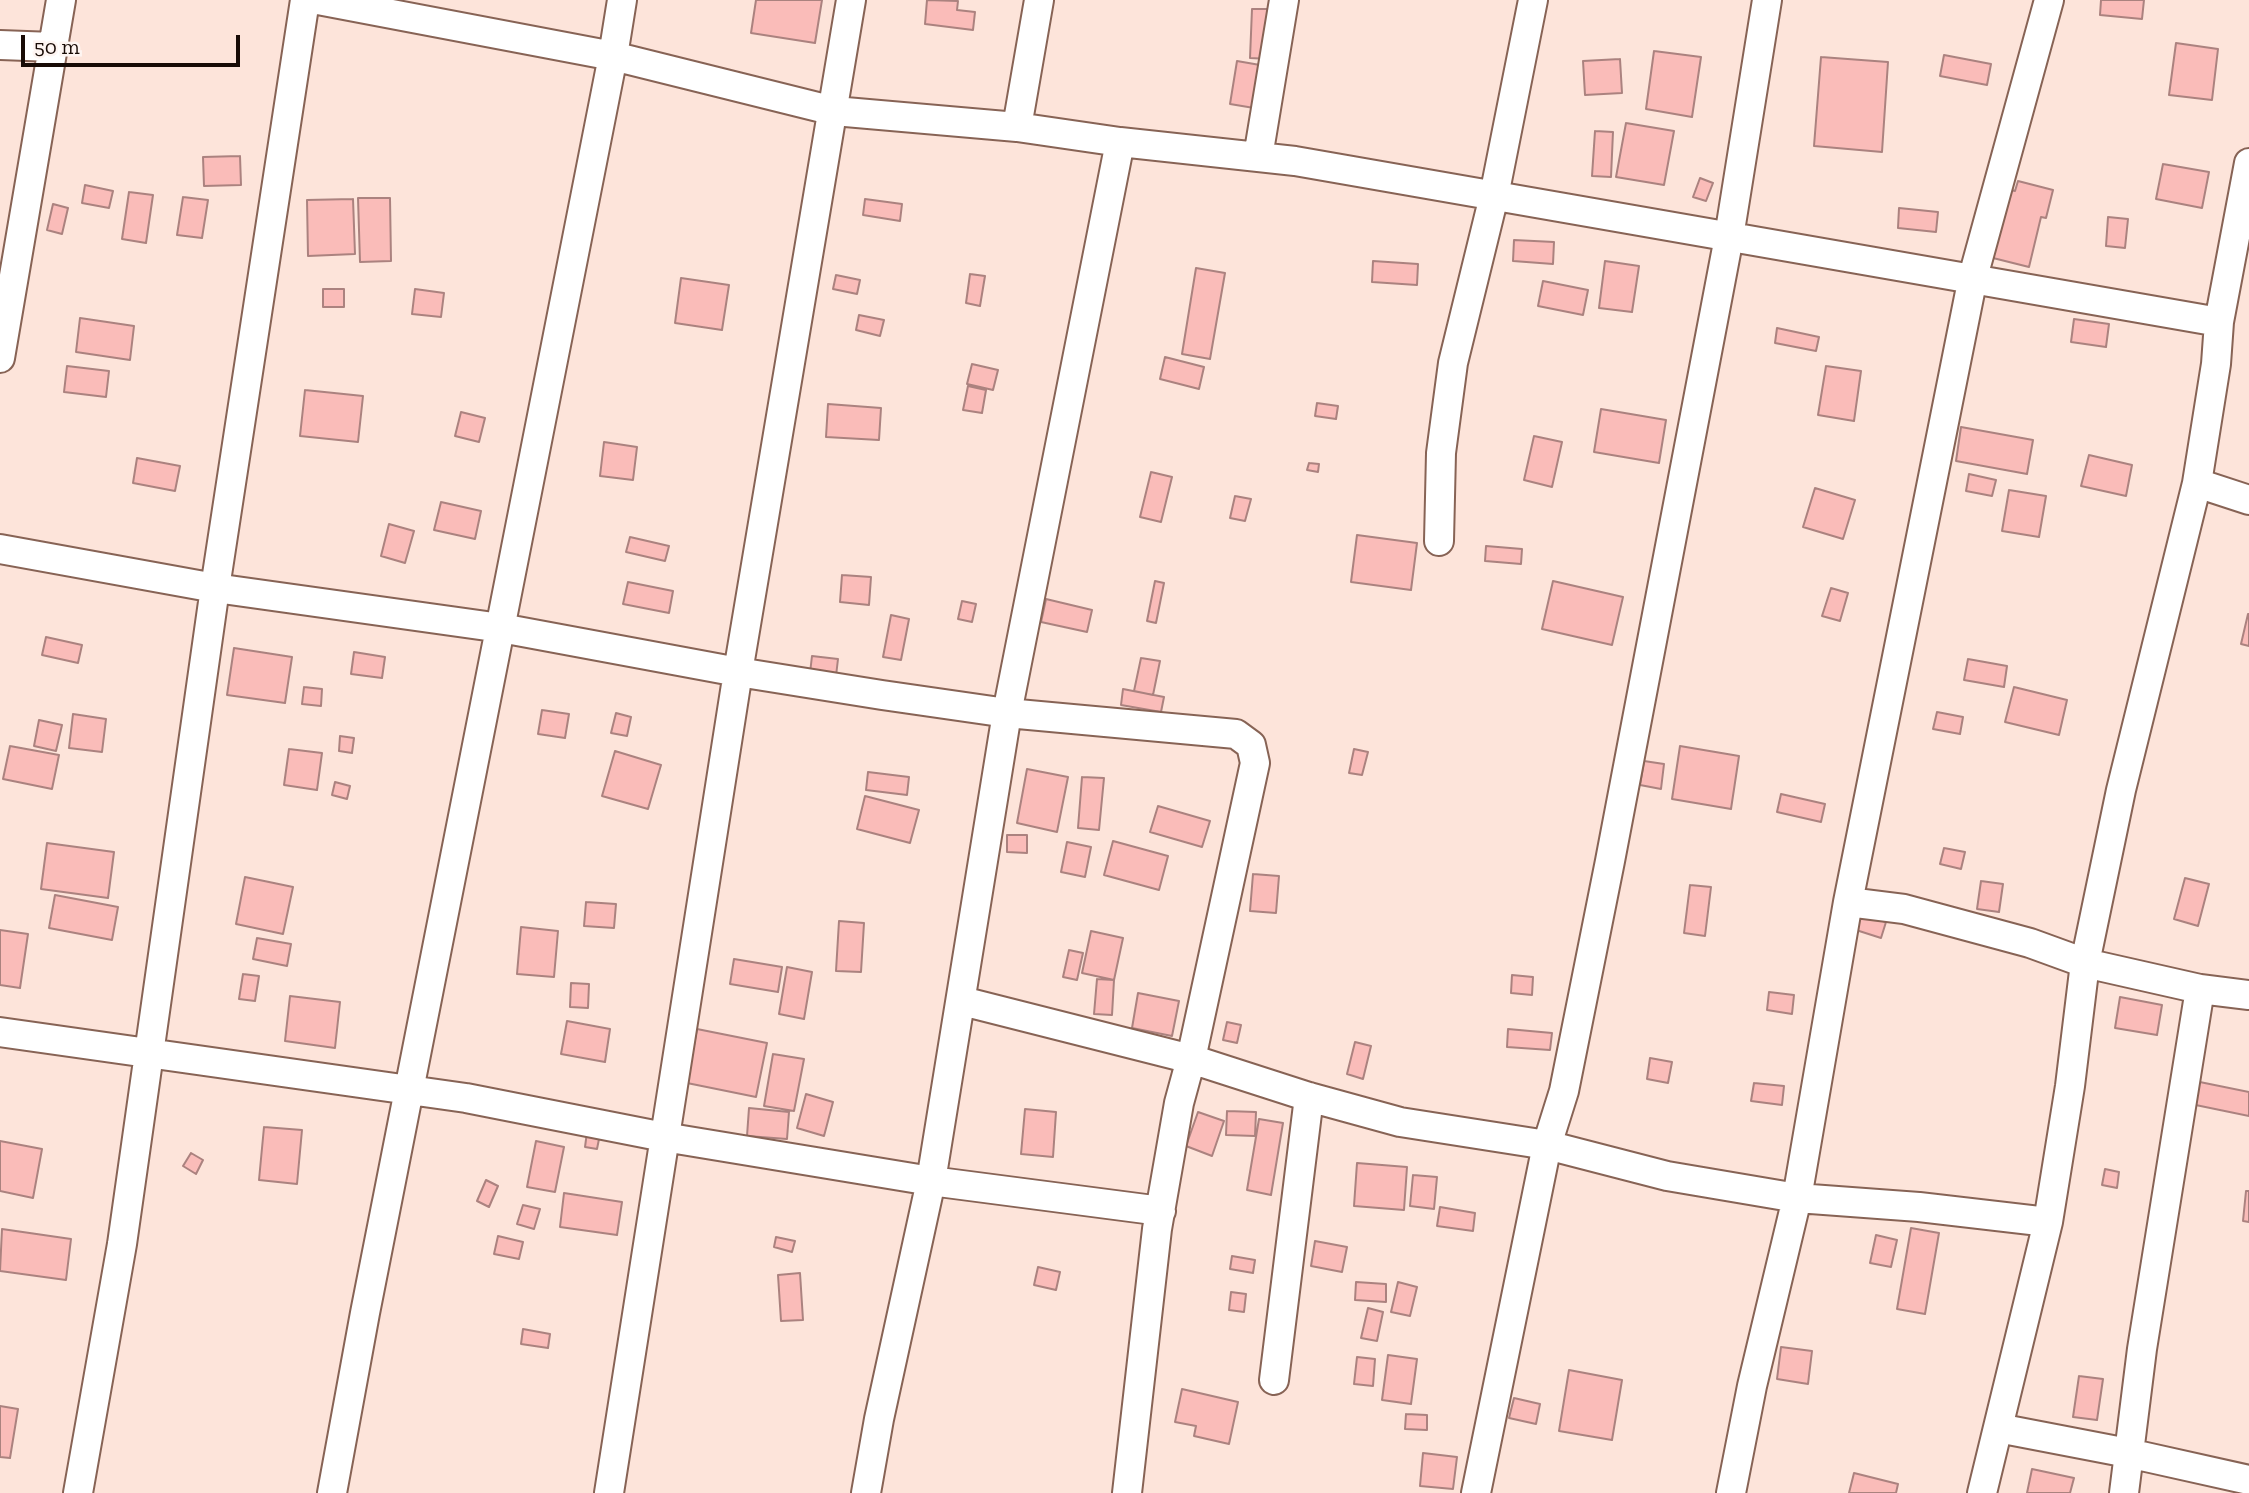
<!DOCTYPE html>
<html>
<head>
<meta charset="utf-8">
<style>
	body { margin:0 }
	#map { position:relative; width:2249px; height:1493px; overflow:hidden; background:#fde4da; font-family:"Zilla Slab",serif }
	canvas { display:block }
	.scale { position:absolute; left:21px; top:35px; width:219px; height:32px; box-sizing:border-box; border:4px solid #180b06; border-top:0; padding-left:9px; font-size:21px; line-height:24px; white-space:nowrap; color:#180b06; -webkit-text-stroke:5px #fef5f2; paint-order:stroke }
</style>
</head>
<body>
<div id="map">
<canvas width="2249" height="1493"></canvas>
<div class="scale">50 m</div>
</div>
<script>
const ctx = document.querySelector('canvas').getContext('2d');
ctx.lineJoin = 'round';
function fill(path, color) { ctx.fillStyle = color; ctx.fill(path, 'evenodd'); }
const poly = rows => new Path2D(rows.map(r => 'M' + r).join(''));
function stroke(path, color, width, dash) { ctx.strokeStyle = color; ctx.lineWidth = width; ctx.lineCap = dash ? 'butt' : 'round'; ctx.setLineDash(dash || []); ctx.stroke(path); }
const building = poly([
	[756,0,822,0,815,43,751,33,756,0],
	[927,0,958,1,957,10,975,12,973,30,925,24,927,0],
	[2101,0,2144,0,2142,19,2100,15,2101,0],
	[1252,9,1271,9,1269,59,1250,58,1252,9],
	[2176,43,2218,49,2212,100,2169,95,2176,43],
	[1654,51,1701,57,1692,117,1646,109,1654,51],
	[1944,55,1991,64,1987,85,1940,76,1944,55],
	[1821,57,1888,62,1882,152,1814,146,1821,57],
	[1620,59,1622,93,1585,95,1583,61,1620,59],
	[1237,61,1260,65,1254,108,1230,104,1237,61],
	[1626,123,1674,131,1664,185,1616,177,1626,123],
	[1595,131,1613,132,1611,177,1592,176,1595,131],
	[240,156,241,185,204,186,203,157,240,156],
	[2163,164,2209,172,2202,208,2156,199,2163,164],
	[1700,178,1713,183,1706,201,1693,197,1700,178],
	[2018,181,2053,190,2046,218,2041,217,2029,267,1985,256,2002,188,2015,191,2018,181],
	[85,185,113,191,109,208,82,203,85,185],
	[129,192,153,195,146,243,122,239,129,192],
	[183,197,208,200,202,238,177,235,183,197],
	[358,198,390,198,391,261,360,262,358,198],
	[353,199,355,254,308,256,307,200,353,199],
	[865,199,902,204,900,221,863,215,865,199],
	[53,204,68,208,62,234,47,230,53,204],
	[1899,208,1938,212,1936,232,1898,228,1899,208],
	[2108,217,2128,219,2125,248,2106,246,2108,217],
	[1514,240,1554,242,1553,264,1513,261,1514,240],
	[1373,261,1418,264,1417,285,1372,282,1373,261],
	[1605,261,1639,266,1632,312,1599,308,1605,261],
	[1196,268,1225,273,1210,359,1182,354,1196,268],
	[970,274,985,276,980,306,966,303,970,274],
	[836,275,860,280,857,294,833,289,836,275],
	[681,278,729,285,722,330,675,323,681,278],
	[1543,281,1588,290,1583,315,1538,306,1543,281],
	[323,289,344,289,344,307,323,307,323,289],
	[415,289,444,293,441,317,412,314,415,289],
	[859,315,884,320,880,336,856,330,859,315],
	[80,318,134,326,130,360,76,352,80,318],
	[2074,319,2109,324,2106,347,2071,342,2074,319],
	[1777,328,1819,337,1816,351,1775,343,1777,328],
	[1165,357,1204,367,1199,389,1160,379,1165,357],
	[972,364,998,370,993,390,967,384,972,364],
	[67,366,109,371,106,397,64,392,67,366],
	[1826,366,1861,371,1854,421,1818,415,1826,366],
	[968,386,986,390,982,413,963,410,968,386],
	[305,390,363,396,358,442,300,436,305,390],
	[1317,403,1338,406,1336,419,1315,416,1317,403],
	[828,404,881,408,879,440,826,437,828,404],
	[1601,409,1666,420,1659,463,1594,452,1601,409],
	[461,412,485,418,479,442,455,436,461,412],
	[1961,427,2033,440,2027,474,1956,461,1961,427],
	[1534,436,1562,442,1552,487,1524,480,1534,436],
	[604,442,637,447,633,480,600,476,604,442],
	[2089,455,2132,465,2126,496,2081,486,2089,455],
	[137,458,180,466,175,491,133,483,137,458],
	[1309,463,1319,464,1318,472,1307,470,1309,463],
	[1151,472,1172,477,1161,522,1140,517,1151,472],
	[1969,474,1996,480,1992,496,1966,491,1969,474],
	[1815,488,1855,500,1843,539,1803,527,1815,488],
	[2009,490,2046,496,2039,537,2002,531,2009,490],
	[1235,496,1251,499,1245,521,1230,518,1235,496],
	[441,502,481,511,475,539,434,530,441,502],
	[389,524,414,531,405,563,381,556,389,524],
	[1357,535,1417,543,1411,590,1351,582,1357,535],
	[630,537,669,546,665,561,626,552,630,537],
	[1486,546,1522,549,1521,564,1485,561,1486,546],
	[842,575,871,577,869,605,840,602,842,575],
	[1155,581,1164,583,1156,623,1147,621,1155,581],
	[1553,581,1623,597,1612,645,1542,629,1553,581],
	[628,582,673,591,669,613,623,604,628,582],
	[1831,588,1848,593,1840,621,1822,616,1831,588],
	[1046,599,1092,610,1087,632,1041,622,1046,599],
	[962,601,976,604,972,622,958,619,962,601],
	[2248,614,2249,614,2249,646,2241,644,2248,614],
	[891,615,909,619,901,660,883,657,891,615],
	[46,637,82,645,78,663,42,655,46,637],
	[234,648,292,657,285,703,227,695,234,648],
	[354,652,385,657,382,678,351,674,354,652],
	[812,656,838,659,836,676,810,673,812,656],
	[1141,658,1160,661,1153,695,1134,691,1141,658],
	[1968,659,2007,666,2004,687,1964,680,1968,659],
	[304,687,322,689,321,706,302,704,304,687],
	[2014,687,2067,700,2059,735,2005,722,2014,687],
	[1123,689,1164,697,1161,712,1121,705,1123,689],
	[542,710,569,714,565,738,538,734,542,710],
	[1937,712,1963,717,1960,734,1933,729,1937,712],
	[616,713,631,717,627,736,611,733,616,713],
	[73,714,106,719,102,752,69,748,73,714],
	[39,720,62,725,56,751,34,746,39,720],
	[340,736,354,738,352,753,339,751,340,736],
	[10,746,59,755,52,789,3,779,10,746],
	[1680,746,1739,756,1731,809,1672,799,1680,746],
	[289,749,322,753,317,790,284,785,289,749],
	[1354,749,1368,752,1362,775,1349,773,1354,749],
	[615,751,661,765,648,809,602,796,615,751],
	[1644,761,1664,764,1661,789,1640,785,1644,761],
	[1027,769,1068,777,1057,832,1017,823,1027,769],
	[868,772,909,777,907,795,866,790,868,772],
	[1082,777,1104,778,1099,830,1078,828,1082,777],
	[335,782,350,786,347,799,332,795,335,782],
	[1781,794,1825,804,1821,822,1777,812,1781,794],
	[865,796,919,810,910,843,857,829,865,796],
	[1158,806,1210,821,1202,847,1150,832,1158,806],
	[1007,835,1027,835,1027,853,1007,852,1007,835],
	[1113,841,1168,856,1159,890,1104,875,1113,841],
	[1067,842,1091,847,1085,877,1061,872,1067,842],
	[47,843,114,852,108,898,41,889,47,843],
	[1944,848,1965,852,1961,869,1940,864,1944,848],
	[1253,874,1279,876,1276,913,1250,911,1253,874],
	[245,877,293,887,283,934,236,924,245,877],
	[2185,878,2209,884,2198,926,2174,919,2185,878],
	[1981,881,2003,884,1999,912,1977,909,1981,881],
	[1690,885,1711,887,1705,936,1684,933,1690,885],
	[55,895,118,907,112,940,49,928,55,895],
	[586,902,616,904,614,928,584,926,586,902],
	[1861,914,1886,922,1881,938,1856,930,1861,914],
	[839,921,864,923,861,972,836,971,839,921],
	[521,927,558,931,554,977,517,974,521,927],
	[0,930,28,934,20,988,0,985,0,930],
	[1091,931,1123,938,1114,980,1082,973,1091,931],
	[257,938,291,944,287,966,253,959,257,938],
	[1069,950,1083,953,1077,980,1063,977,1069,950],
	[734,959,782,967,778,992,730,984,734,959],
	[787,967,812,972,804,1019,779,1014,787,967],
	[243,974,259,976,255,1001,239,999,243,974],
	[1512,975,1533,977,1532,995,1511,993,1512,975],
	[1097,979,1114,980,1112,1015,1094,1014,1097,979],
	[571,983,589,984,588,1008,570,1007,571,983],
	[1769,992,1794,995,1792,1014,1767,1010,1769,992],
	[1138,993,1179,1001,1172,1036,1132,1028,1138,993],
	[290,996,340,1002,335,1048,285,1041,290,996],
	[2120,997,2162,1005,2157,1035,2115,1028,2120,997],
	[567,1021,610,1029,605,1062,561,1054,567,1021],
	[1227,1022,1241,1025,1237,1043,1223,1040,1227,1022],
	[697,1029,767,1043,756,1097,687,1083,697,1029],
	[1508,1029,1552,1033,1550,1050,1507,1047,1508,1029],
	[1355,1042,1371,1046,1363,1079,1347,1074,1355,1042],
	[773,1054,804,1059,794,1111,764,1106,773,1054],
	[1650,1058,1672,1062,1668,1083,1647,1079,1650,1058],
	[2190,1080,2249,1092,2249,1116,2186,1103,2190,1080],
	[1754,1083,1784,1086,1782,1105,1751,1101,1754,1083],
	[806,1094,833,1102,824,1136,797,1128,806,1094],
	[749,1108,789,1112,787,1139,747,1136,749,1108],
	[1025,1109,1056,1112,1053,1157,1021,1154,1025,1109],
	[1227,1111,1256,1112,1255,1136,1226,1135,1227,1111],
	[1198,1112,1224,1121,1212,1156,1186,1146,1198,1112],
	[1259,1119,1283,1123,1271,1195,1247,1190,1259,1119],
	[264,1127,302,1130,297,1184,259,1180,264,1127],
	[587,1132,600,1134,597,1149,585,1147,587,1132],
	[0,1141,42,1149,33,1198,0,1191,0,1141],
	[536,1141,564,1147,555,1192,527,1187,536,1141],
	[191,1153,203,1160,196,1174,183,1166,191,1153],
	[1357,1163,1407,1167,1404,1210,1354,1206,1357,1163],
	[2105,1169,2119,1172,2117,1188,2102,1185,2105,1169],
	[1413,1175,1437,1177,1434,1209,1410,1206,1413,1175],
	[486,1180,498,1186,489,1207,477,1201,486,1180],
	[2246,1191,2249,1191,2249,1222,2243,1221,2246,1191],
	[564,1193,622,1202,617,1235,560,1227,564,1193],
	[523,1205,540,1209,534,1229,517,1224,523,1205],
	[1440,1207,1475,1213,1473,1231,1437,1226,1440,1207],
	[1911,1228,1939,1233,1925,1314,1897,1309,1911,1228],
	[2,1229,71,1239,66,1280,0,1271,2,1229],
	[1876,1235,1897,1240,1891,1267,1870,1263,1876,1235],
	[498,1236,523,1242,519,1259,494,1254,498,1236],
	[776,1237,795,1241,792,1252,774,1247,776,1237],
	[1315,1241,1347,1247,1342,1272,1311,1266,1315,1241],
	[1232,1256,1255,1260,1253,1273,1230,1269,1232,1256],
	[1038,1267,1060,1272,1056,1290,1034,1285,1038,1267],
	[800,1273,803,1320,781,1321,778,1275,800,1273],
	[1356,1282,1386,1284,1386,1302,1355,1300,1356,1282],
	[1398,1282,1417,1287,1410,1316,1391,1312,1398,1282],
	[1231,1292,1246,1294,1244,1312,1229,1310,1231,1292],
	[1368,1308,1383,1312,1377,1341,1361,1338,1368,1308],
	[523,1329,550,1334,548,1348,521,1344,523,1329],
	[1781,1347,1812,1351,1808,1384,1777,1379,1781,1347],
	[1388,1355,1417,1359,1411,1404,1382,1400,1388,1355],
	[1357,1357,1375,1359,1373,1386,1354,1384,1357,1357],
	[1569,1370,1622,1380,1612,1440,1559,1431,1569,1370],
	[2079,1376,2103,1379,2097,1420,2073,1417,2079,1376],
	[1182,1389,1238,1402,1229,1444,1194,1436,1196,1426,1175,1422,1182,1389],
	[1514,1398,1540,1404,1536,1424,1509,1418,1514,1398],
	[0,1406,18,1409,10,1458,0,1457,0,1406],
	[1406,1414,1427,1415,1427,1430,1405,1429,1406,1414],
	[1423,1453,1457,1457,1453,1489,1420,1486,1423,1453],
	[2032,1469,2074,1478,2070,1493,2027,1493,2032,1469],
	[1854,1473,1898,1484,1896,1493,1849,1493,1854,1473]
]);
fill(building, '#fabcb9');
stroke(building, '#ab827f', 2);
const minor = poly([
	[318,0,613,56,834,111,1017,127,1120,142,1295,161,2219,322],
	[0,45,53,47],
	[1017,127,1039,0],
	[1258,157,1284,0],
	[0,358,61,0],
	[2197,483,2249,500],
	[1439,541,1441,453,1453,363,1494,196,1533,0],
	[0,549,215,588,501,628,738,672,882,695,1007,713,1236,734,1251,745,1255,763,1191,1059,1179,1103,1157,1229,1127,1493],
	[1848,902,1904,909,2030,943,2085,963,2200,989,2249,995],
	[962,1001,1191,1059,1309,1097,1400,1122,1547,1145,1667,1176,1797,1198,1919,1207,2048,1222],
	[0,1032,466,1098,664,1137,931,1181,1161,1211],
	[1274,1380,1309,1097],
	[1998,1428,2128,1453,2249,1480],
	[78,1493,122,1244,215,588,305,0],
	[332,1493,365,1313,613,56,622,0],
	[609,1493,738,672,851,0],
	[866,1493,879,1419,931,1181,1007,713,1120,142],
	[1476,1493,1547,1145,1564,1091,1610,861,1729,237,1767,0],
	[1731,1493,1752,1386,1797,1198,1848,902,1973,277,2049,0],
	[1982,1493,2048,1222,2070,1086,2085,963,2121,790,2197,483,2216,364,2219,322,2249,163],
	[2124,1493,2142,1349,2200,989]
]);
stroke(minor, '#876355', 32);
stroke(minor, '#fff', 28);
</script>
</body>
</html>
